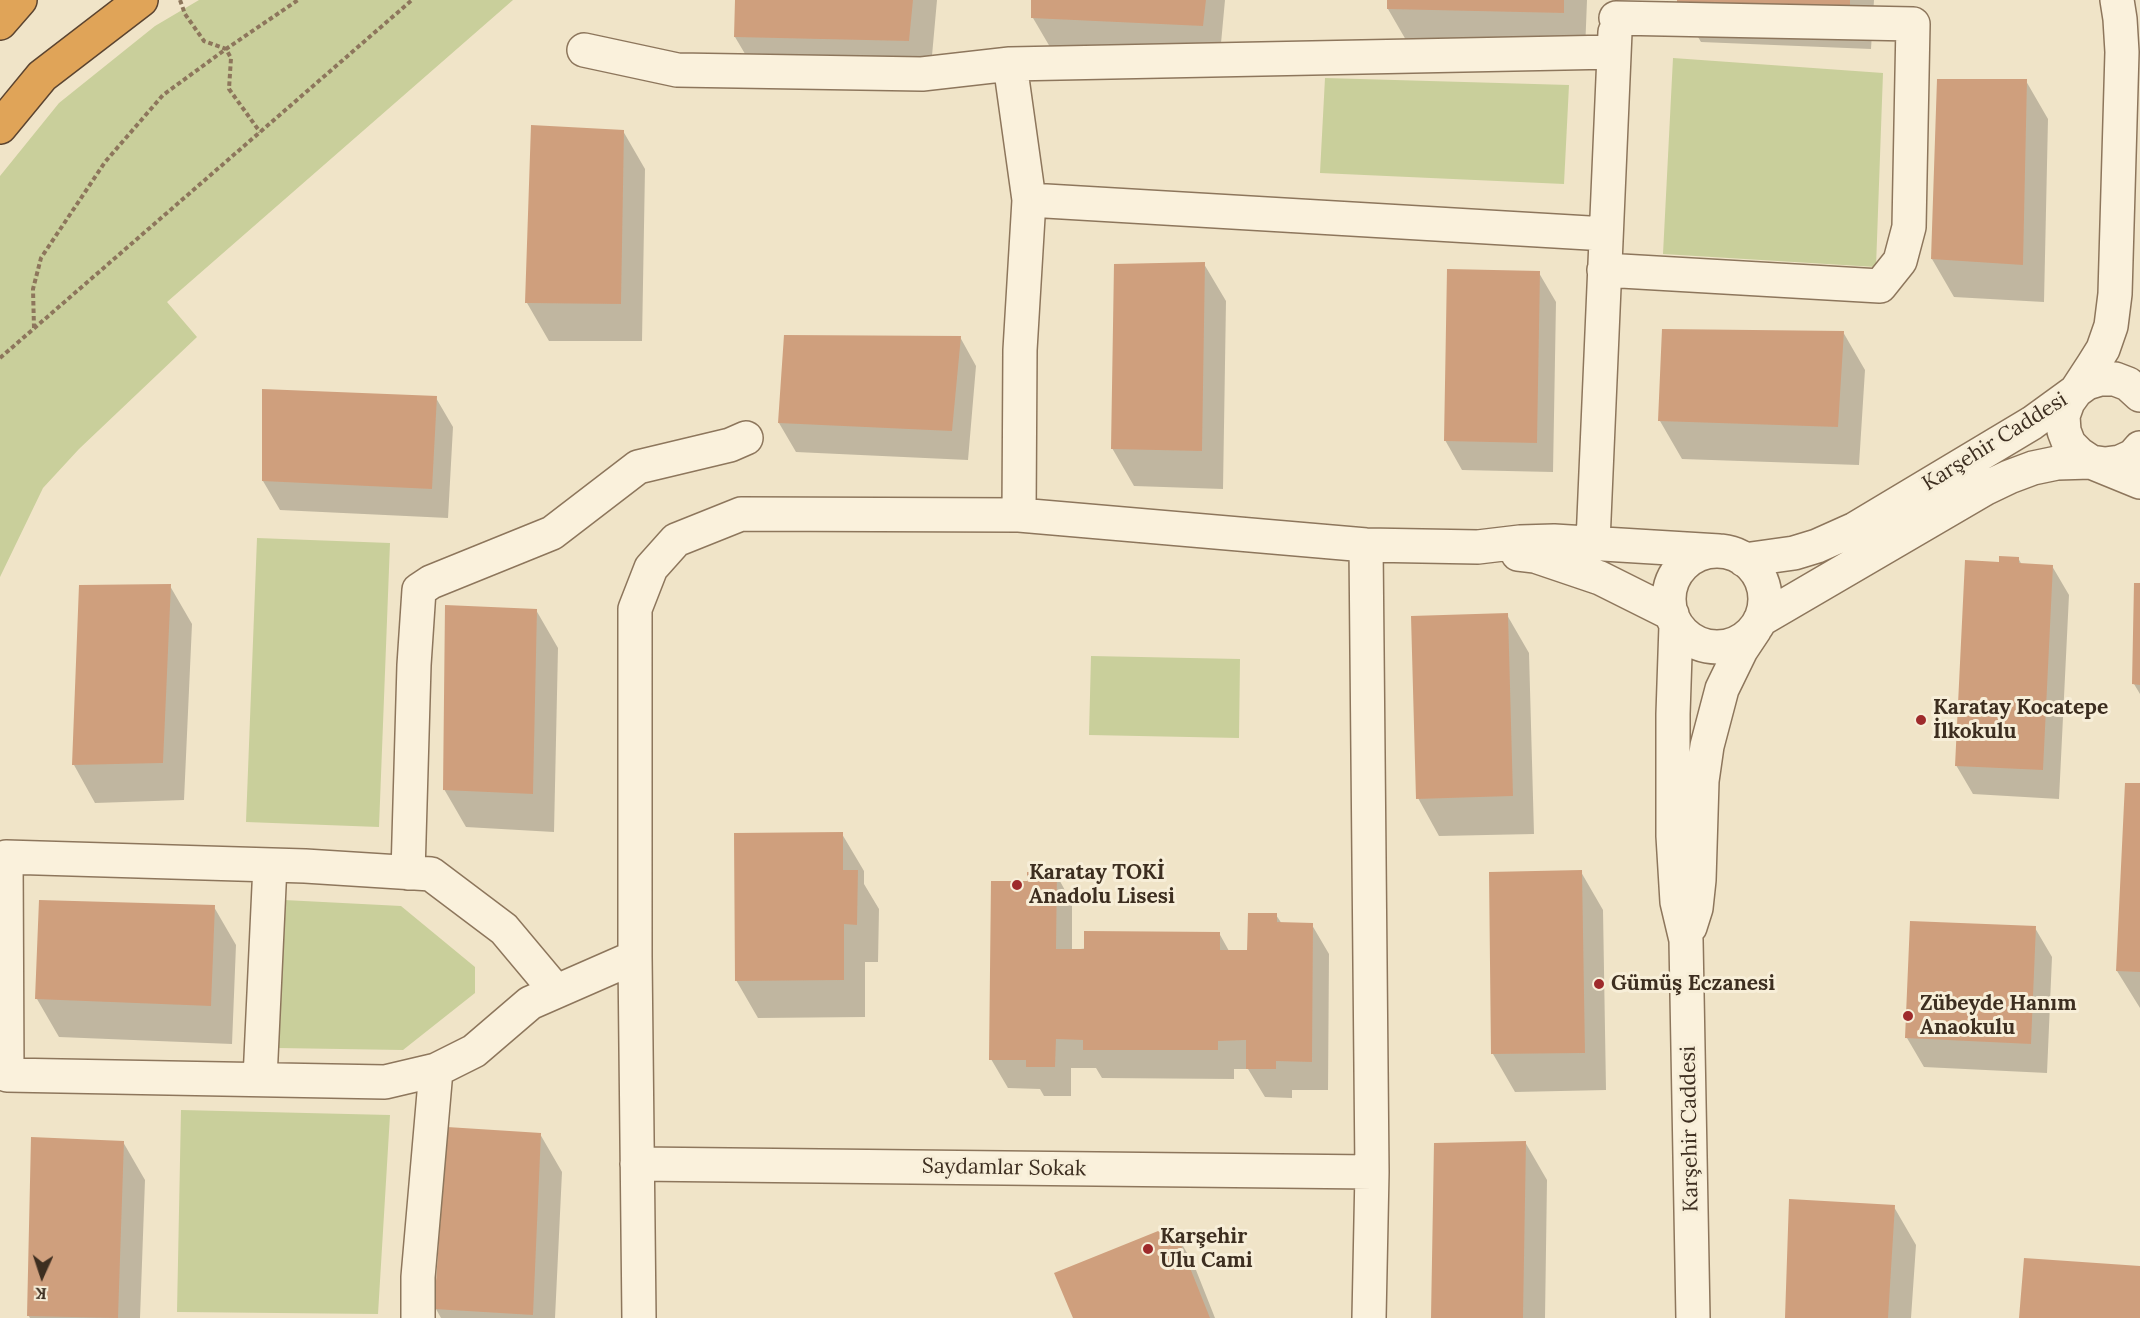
<!DOCTYPE html>
<html>
<head>
<meta charset="utf-8">
<style>
	body { margin:0 }
	#map { position:relative; width:2140px; height:1318px; overflow:hidden; background:#f0e4c8; font-family:Lora,serif }
	canvas { display:block }
	.north { position:absolute; left:12px; top:1246px; width:60px; height:60px; -webkit-text-stroke:4px #f7eed8; paint-order:stroke; rotate:183deg; font-size:16px; font-weight:700; line-height:24px; text-align:center; color:#3d2e20 }
	.north::after { content:''; display:block; margin:auto; width:21px; height:27px; background:#3d2e20; clip-path:polygon(50% 0,100% 100%,50% 72%,0 100%) }
</style>
</head>
<body>
<div id="map">
<canvas width="2140" height="1318"></canvas>
<div class="north">K</div>
</div>
<script>
const ctx = document.querySelector('canvas').getContext('2d');
ctx.lineJoin = 'round';
function fill(path, color) { ctx.fillStyle = color; ctx.fill(path, 'evenodd'); }
const poly = rows => new Path2D(rows.map(r => 'M' + r).join(''));
function stroke(path, color, width, dash) { ctx.strokeStyle = color; ctx.lineWidth = width; ctx.lineCap = dash ? 'butt' : 'round'; ctx.setLineDash(dash || []); ctx.stroke(path); }
function drawText(font, color, halo, rows, align = 'center') {
  ctx.font = font + ' Lora,serif'; ctx.lineWidth = 6; ctx.setLineDash([]); ctx.textBaseline = 'middle'; ctx.strokeStyle = halo; ctx.fillStyle = color; for (const [text, x, y, turn = 0] of rows) {
    ctx.save(); ctx.translate(x, y); ctx.rotate((+turn || 0) * Math.PI / 180); ctx.textAlign = isNaN(turn) ? turn : align; if (halo) ctx.strokeText(text, 0, 0); ctx.fillText(text, 0, 0); ctx.restore();
  }
}
fill(poly([
	[199,0,513,0,167,302,197,337,79,449,43,488,0,577,0,176,59,103,155,26],
	[1673,58,1883,73,1876,267,1663,254],
	[1325,78,1569,85,1564,184,1320,173],
	[257,538,390,543,379,827,246,822],
	[1091,656,1240,659,1239,738,1089,735],
	[284,900,401,906,475,967,475,993,403,1050,278,1048],
	[181,1110,390,1115,378,1314,177,1312]
]), '#c9cf9b');
fill(poly([
	[736,0,937,0,930,78,757,74,735,37],
	[1033,0,1225,0,1220,54,1050,47,1033,18],
	[1388,0,1587,0,1585,51,1410,47,1388,9],
	[1679,0,1874,0,1871,49,1701,42,1679,5],
	[2026,81,2048,119,2044,302,1954,297,1932,259],
	[623,131,645,169,642,341,549,341,527,303],
	[1204,264,1226,301,1223,489,1134,486,1112,448],
	[1539,273,1556,302,1553,472,1462,470,1445,440],
	[1843,332,1865,370,1859,465,1682,459,1660,421],
	[960,337,976,366,968,460,796,452,779,423],
	[436,398,453,427,448,518,280,510,263,481],
	[2018,558,2022,565,2052,566,2069,595,2059,799,1973,794,1956,765,2000,564],
	[2140,585,2140,694,2134,684],
	[170,586,192,624,184,800,95,803,74,765],
	[536,610,558,648,554,832,466,827,444,789],
	[1507,615,1529,653,1534,834,1439,836,1418,798],
	[2140,785,2140,1008,2117,971],
	[842,834,864,871,864,884,879,909,878,962,865,962,865,1017,758,1018,736,980],
	[1581,872,1603,910,1606,1090,1515,1092,1493,1054],
	[1056,874,1072,903,1072,950,1219,933,1229,951,1248,951,1276,915,1282,924,1312,925,1329,954,1328,1090,1292,1090,1292,1098,1265,1097,1248,1069,1234,1069,1234,1079,1102,1078,1096,1068,1071,1068,1071,1096,1044,1096,1040,1089,1008,1088,991,1059,1028,883],
	[214,907,236,945,232,1044,59,1037,37,999],
	[2035,928,2052,957,2047,1073,1924,1067,1907,1038],
	[540,1134,562,1172,555,1318,441,1318,436,1309],
	[123,1142,145,1180,140,1318,30,1318,28,1315],
	[1525,1142,1547,1180,1545,1318,1432,1318],
	[1894,1207,1916,1245,1911,1318,1787,1318],
	[1172,1227,1194,1265,1215,1318,1074,1318]
]), '#0003');
fill(poly([
	[735,0,913,0,909,41,734,37],
	[1031,0,1206,0,1203,26,1031,18],
	[1387,0,1564,0,1564,13,1387,9],
	[1677,0,1850,0,1850,12,1677,5],
	[1937,79,2027,79,2023,265,1931,259],
	[531,125,624,130,621,304,525,303],
	[1205,262,1202,451,1111,449,1114,264],
	[1447,269,1540,271,1537,443,1444,441],
	[1662,329,1844,331,1838,427,1658,421],
	[784,335,961,336,952,431,778,423],
	[262,389,437,396,432,489,262,481],
	[1999,556,2019,557,2019,563,2053,565,2043,770,1955,766,1965,560,1999,562],
	[2134,583,2140,583,2140,685,2132,684],
	[171,584,163,763,72,765,79,585],
	[445,605,537,609,533,794,443,790],
	[1508,613,1513,796,1416,799,1411,616],
	[2125,783,2140,783,2140,972,2116,971],
	[843,832,843,870,858,870,857,925,844,924,844,980,735,981,734,833],
	[1582,870,1585,1053,1491,1054,1489,872],
	[1027,872,1057,872,1056,949,1084,949,1084,931,1220,932,1220,950,1247,950,1248,913,1277,913,1277,922,1313,923,1312,1062,1276,1061,1276,1069,1246,1069,1246,1040,1218,1041,1218,1050,1083,1050,1083,1040,1056,1039,1055,1067,1026,1067,1026,1060,989,1060,991,881,1027,881],
	[39,900,215,905,211,1006,35,999],
	[1910,921,2036,926,2031,1044,1905,1038],
	[447,1127,541,1133,533,1315,434,1309],
	[31,1137,124,1141,118,1318,27,1316],
	[1526,1141,1523,1318,1431,1318,1434,1143],
	[1789,1199,1895,1205,1888,1318,1785,1318],
	[1173,1225,1210,1318,1073,1318,1054,1273],
	[2024,1258,2140,1266,2140,1318,2019,1318]
]), '#cf9f7d');
const minor = poly([
	[584,50,677,70,922,74,1010,64,1614,52],
	[1010,64,1029,200],
	[1604,270,1880,286,1900,261,1909,227,1913,24,1616,18],
	[2140,395,2128,384,2115,379,2100,379,2087,383,2076,391,2068,402,2063,416,2064,431,2069,444,2079,454,2091,462,2140,482],
	[1019,515,1020,350,1029,200,1606,234],
	[1593,542,1615,32],
	[1366,545,1372,1172,1369,1318],
	'1669 599a48 48 0 1 1 96 0a48 48 0 1 1-96 0Z',
	[1518,554,1535,556,1600,578,1672,614],
	[1744,560,1794,553,1817,546,1855,529,2032,423,2076,391,2093,365,2103,349,2111,326,2115,294,2122,52,2120,19,2117,0],
	[1760,620,1986,488,2009,477,2033,468,2057,463,2091,462,2105,464,2120,462,2133,456,2140,448],
	[1676,625,1673,714,1673,836,1677,902,1686,940,1693,1318],
	[408,873,414,665,419,590,431,582,552,533,638,467,730,445,746,438],
	[1690,927,1696,908,1699,880,1702,781,1707,746,1722,689,1741,650,1755,629],
	[556,991,504,929,431,874,305,866,6,857,7,1075,385,1082,436,1070,474,1051,530,1003,635,957],
	[260,1079,270,865],
	[637,1164,1372,1172],
	[418,1318,418,1277,436,1070],
	[639,1318,635,957,635,609,651,568,676,540,741,514,1019,515,1366,545,1478,547,1520,542,1554,541,1719,551]
]);
const highway = poly([
	[0,23,20,0],
	[0,127,42,76,141,0]
]);
stroke(minor, '#8d765c', 36);
stroke(highway, '#5b4430', 36);
stroke(poly([
	[180,0,185,14,204,41,226,49,231,58,229,89,260,132],
	[34,328,33,289,41,258,105,162,163,95,226,49,298,0],
	[0,358,412,0]
]), '#8d765c', 4, [4.5, 3]);
stroke(minor, '#faf1dc', 33);
stroke(highway, '#e0a458', 33);
for (const [x, y, r, color] of [
	[1921,720,6,"#9e2a2b"],
	[1017,885,6,"#9e2a2b"],
	[1599,984,6,"#9e2a2b"],
	[1908,1016,6,"#9e2a2b"],
	[1148,1249,6,"#9e2a2b"]
]) { const dot = new Path2D(); dot.arc(x, y, r, 0, 2 * Math.PI); ctx.fillStyle = color; ctx.fill(dot); stroke(dot, '#f7eed8', 2); }
drawText('21px', '#3d2e20', '#f7eed8', [
	["Karşehir Caddesi",1995,442,-32],
	["Karşehir Caddesi",1690,1129,-91],
	["Saydamlar Sokak",1004,1168,1]
]);
drawText('bold 21px', '#3d2e20', '#f7eed8', [
	["Karatay Kocatepe",1933,708],
	["İlkokulu",1933,732],
	["Karatay TOKİ",1029,873],
	["Anadolu Lisesi",1029,897],
	["Gümüş Eczanesi",1611,984],
	["Zübeyde Hanım",1920,1004],
	["Anaokulu",1920,1028],
	["Karşehir",1160,1237],
	["Ulu Cami",1160,1261]
], 'left');
</script>
</body>
</html>
